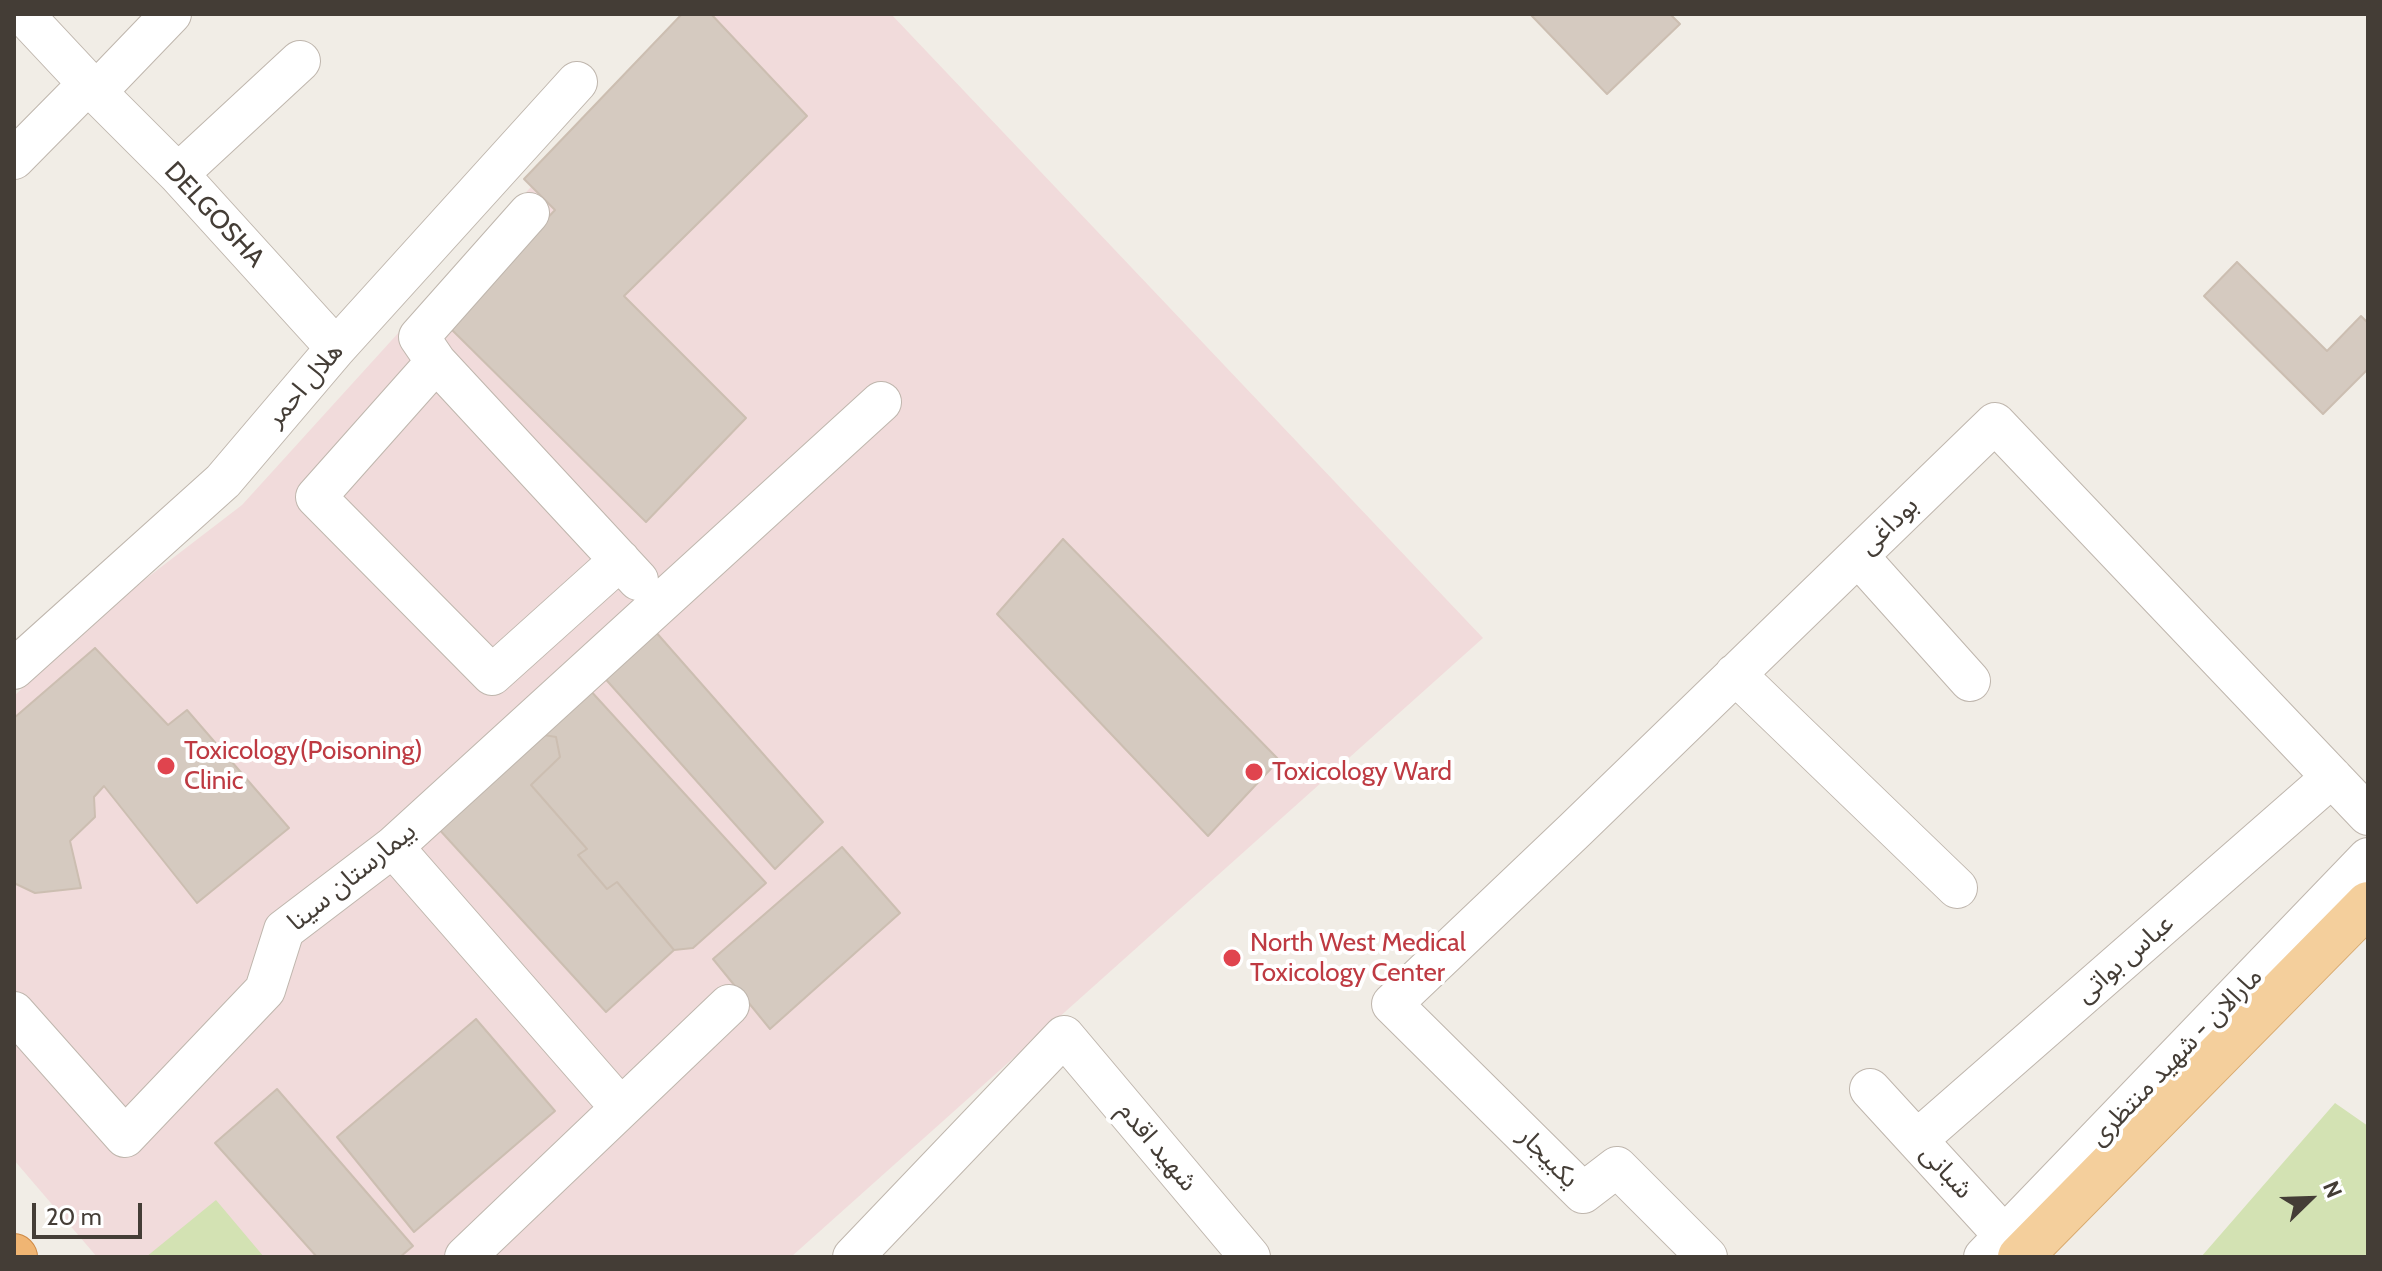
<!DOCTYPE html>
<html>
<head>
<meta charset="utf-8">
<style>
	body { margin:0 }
	#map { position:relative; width:2382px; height:1271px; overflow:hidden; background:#f1ede6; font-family:Cabin,sans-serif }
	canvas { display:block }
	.frame { position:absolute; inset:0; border:16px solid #443d36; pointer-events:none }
	.north { position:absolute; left:2270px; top:1159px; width:80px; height:80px; -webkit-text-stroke:6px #fff; paint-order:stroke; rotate:67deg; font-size:22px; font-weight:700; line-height:32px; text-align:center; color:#443d36 }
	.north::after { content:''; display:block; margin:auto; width:28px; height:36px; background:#443d36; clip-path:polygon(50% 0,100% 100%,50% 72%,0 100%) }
	.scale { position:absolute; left:32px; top:1203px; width:110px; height:36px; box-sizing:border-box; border:4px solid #443d36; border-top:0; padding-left:10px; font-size:24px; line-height:28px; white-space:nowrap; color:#443d36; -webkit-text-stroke:6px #fff; paint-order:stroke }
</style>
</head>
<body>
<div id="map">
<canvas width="2382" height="1271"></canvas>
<div class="frame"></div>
<div class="north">N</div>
<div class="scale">20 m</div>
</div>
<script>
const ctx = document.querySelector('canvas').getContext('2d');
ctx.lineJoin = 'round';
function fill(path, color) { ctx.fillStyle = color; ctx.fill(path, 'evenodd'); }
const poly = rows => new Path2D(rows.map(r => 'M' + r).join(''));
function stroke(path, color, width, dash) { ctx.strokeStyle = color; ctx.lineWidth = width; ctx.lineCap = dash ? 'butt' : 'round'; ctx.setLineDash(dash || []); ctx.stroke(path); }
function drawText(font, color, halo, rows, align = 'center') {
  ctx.font = font + ' Cabin,"Noto Sans Arabic",sans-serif'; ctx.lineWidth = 8; ctx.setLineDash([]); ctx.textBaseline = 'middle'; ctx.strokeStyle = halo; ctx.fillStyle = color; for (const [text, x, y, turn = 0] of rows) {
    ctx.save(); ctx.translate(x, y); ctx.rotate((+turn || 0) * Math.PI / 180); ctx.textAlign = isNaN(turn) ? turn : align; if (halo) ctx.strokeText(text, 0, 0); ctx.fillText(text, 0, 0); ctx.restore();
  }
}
fill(poly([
	[688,14,891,14,1483,638,791,1257,97,1257,14,1160,14,696,109,607,242,505]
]), '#f1dbdb');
fill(poly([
	[2335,1103,2368,1126,2368,1257,2201,1257],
	[216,1200,264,1257,146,1257]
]), '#d3e2b3');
const building = poly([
	[682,14,711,14,807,116,624,296,746,418,646,522,447,325,555,210,524,179,682,14],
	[1530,14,1670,14,1680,24,1607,94,1530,14],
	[2237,262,2327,351,2361,316,2368,323,2368,369,2323,414,2204,296,2237,262],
	[1063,539,1279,760,1208,836,997,614,1063,539],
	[647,622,823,822,775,869,593,665,647,622],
	[95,648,168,725,187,710,289,828,197,903,104,786,94,797,95,817,70,841,81,888,35,893,14,883,14,718,95,648],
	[589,689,766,883,693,948,674,950,617,882,607,889,578,855,587,849,531,785,560,757,556,737,538,734,589,689],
	[538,734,556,737,560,757,531,785,587,849,578,855,607,889,617,882,674,950,606,1012,437,827,538,734],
	[842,847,900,913,770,1029,713,959,842,847],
	[476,1019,555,1111,414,1232,337,1137,476,1019],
	[277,1089,413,1246,400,1257,317,1257,215,1143,277,1089]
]);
fill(building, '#d5cac0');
stroke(building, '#ccbeb1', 2);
const minor = poly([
	[23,14,96,92,178,174,336,348],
	[96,92,171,14],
	[14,159,88,84],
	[178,174,300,61],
	[529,213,419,337,436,362,638,580],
	[436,362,316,497,492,675,620,560],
	[1858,556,1970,681],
	[14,669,223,481,336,348,577,82],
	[1735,674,1957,888],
	[393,847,621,1108],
	[14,1012,125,1137,265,990,284,930,393,847,881,402],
	[1870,1089,2022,1255],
	[1917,1140,2332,777],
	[465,1257,729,1005],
	[853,1257,1064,1036,1250,1257],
	[1707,1257,1617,1167,1583,1193,1392,1004,1575,830,1995,423,2368,815],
	[1984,1257,2368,858]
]);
const major = poly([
	[2020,1257,2368,904]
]);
const highway = poly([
	[14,1256,15,1257]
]);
stroke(minor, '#bfb6ad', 42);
stroke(major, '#d8a96e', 46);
stroke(highway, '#ce8844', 46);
stroke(minor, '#fff', 40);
stroke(major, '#f4cf9c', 44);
stroke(highway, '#f0b573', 44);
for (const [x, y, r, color] of [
	[166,766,10,"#e0444e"],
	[1254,772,10,"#e0444e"],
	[1232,958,10,"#e0444e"]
]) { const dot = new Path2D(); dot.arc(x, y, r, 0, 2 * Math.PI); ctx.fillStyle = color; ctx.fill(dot); stroke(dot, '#fff', 3); }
drawText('26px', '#443d36', '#fff', [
	["DELGOSHA",214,215,47],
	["هلال احمر",305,385,-49],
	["بوداغی",1889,526,-44],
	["بیمارستان سینا",352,877,-39],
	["عباس بواتی",2125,959,-41],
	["مارالان - شهید منتظری",2176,1057,-46],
	["شهید اقدم",1157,1147,50],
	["یکبیجار",1548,1158,45],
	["شبانی",1946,1172,47]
]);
drawText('26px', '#be3a42', '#fff', [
	["Toxicology(Poisoning)",184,751],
	["Clinic",184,781],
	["Toxicology Ward",1272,772],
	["North West Medical",1250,943],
	["Toxicology Center",1250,973]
], 'left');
</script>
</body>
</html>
